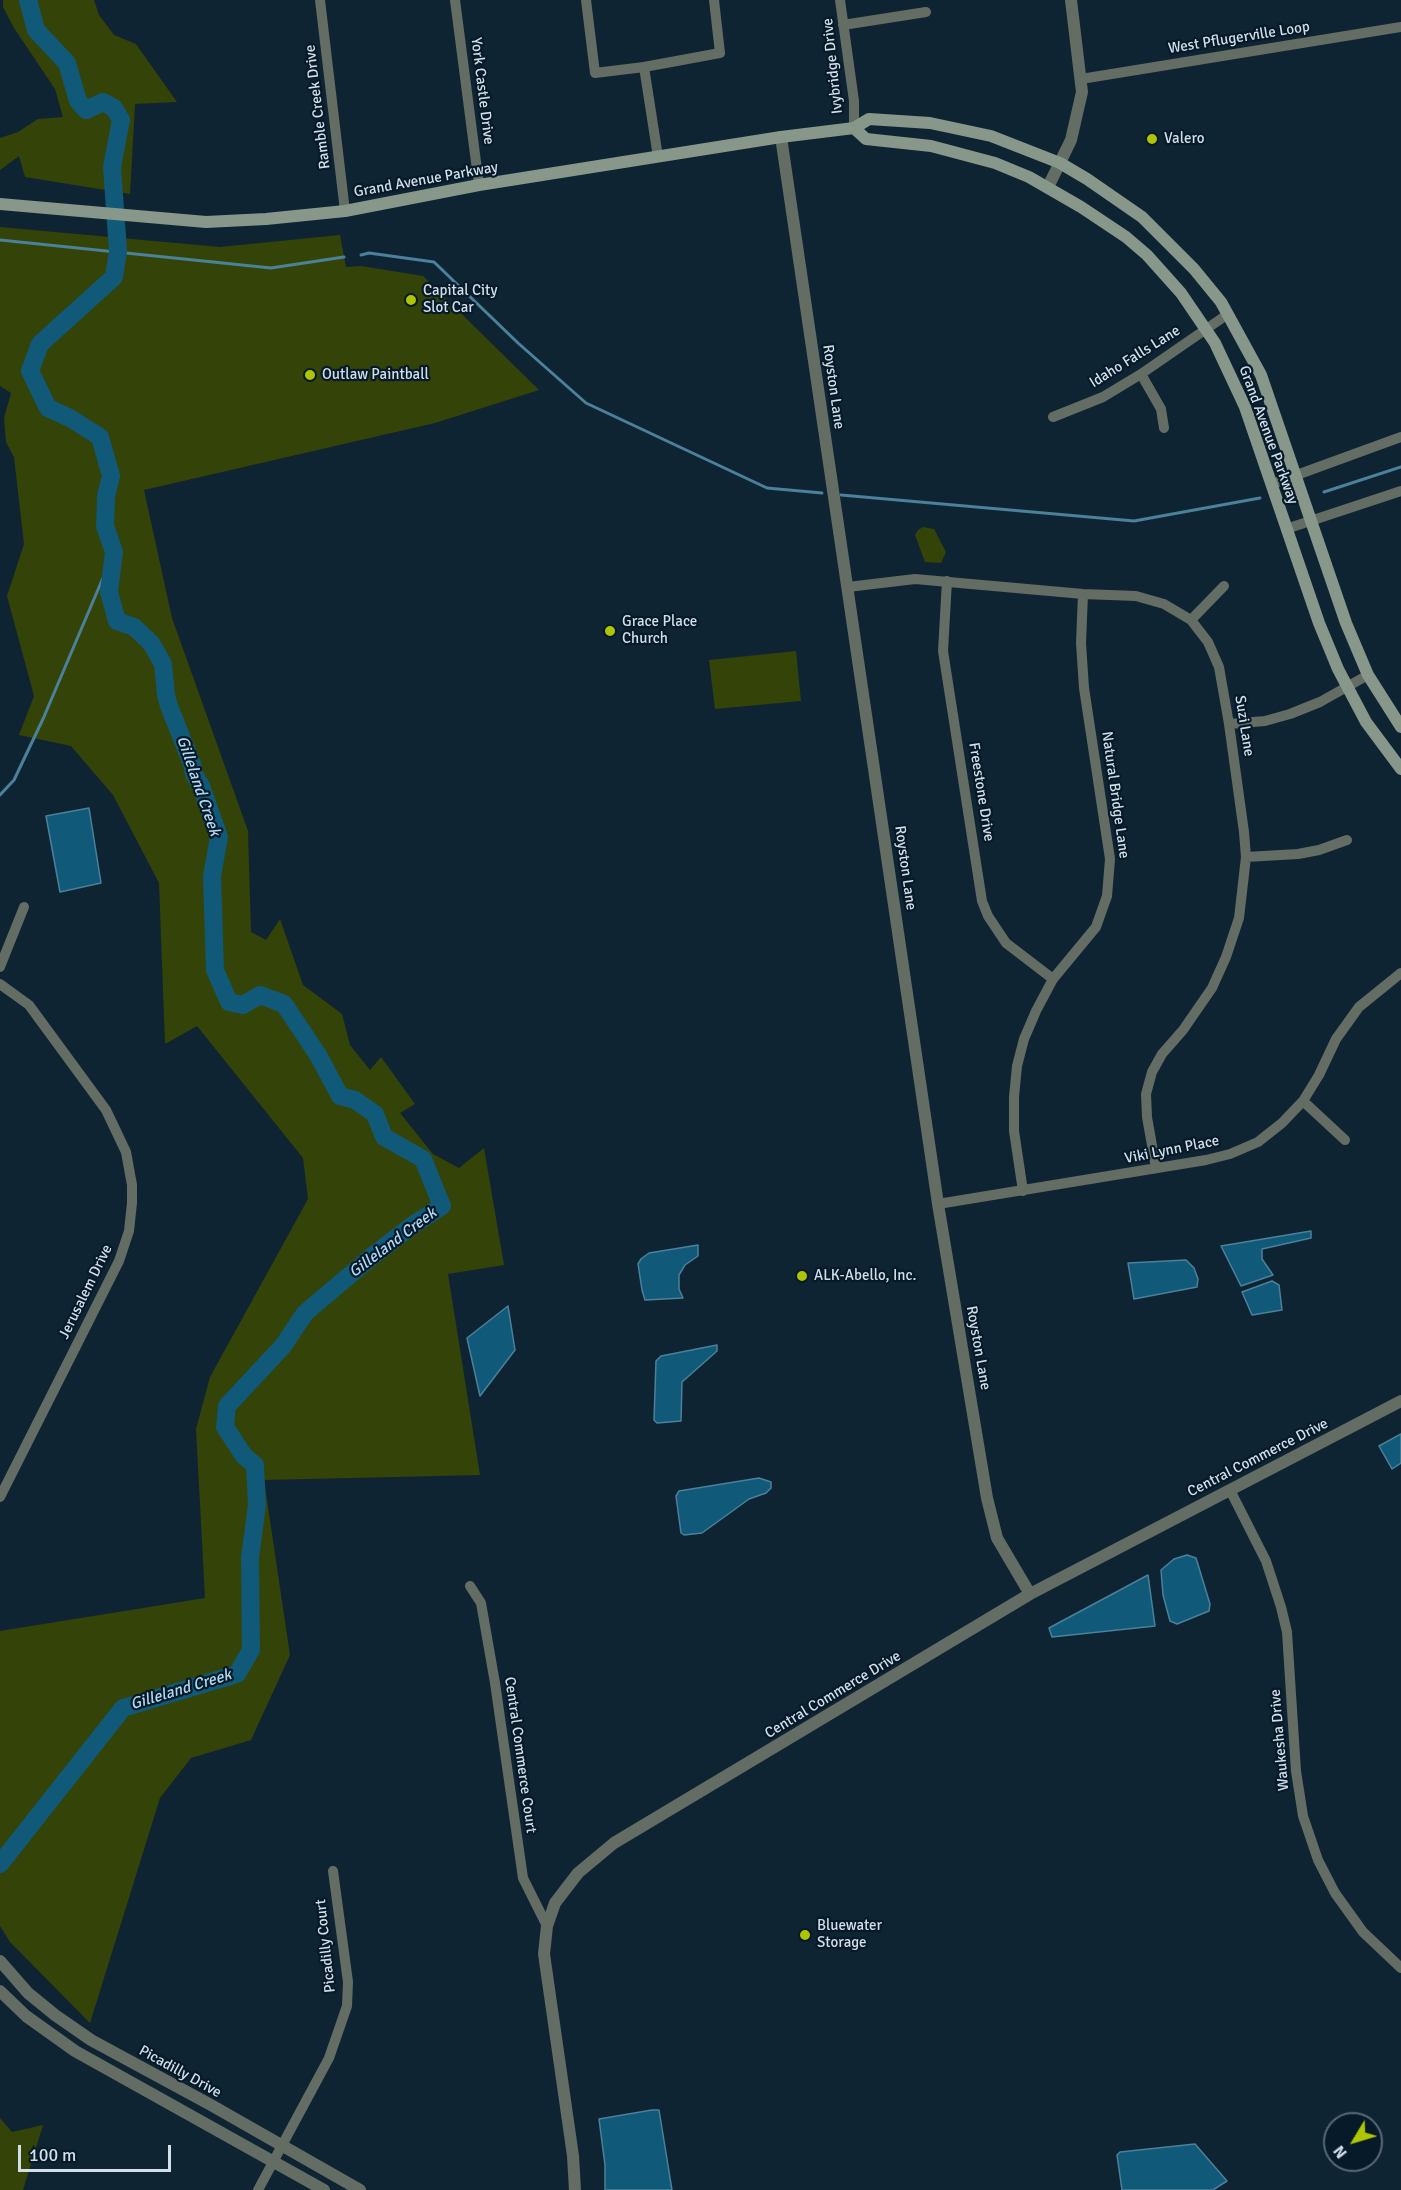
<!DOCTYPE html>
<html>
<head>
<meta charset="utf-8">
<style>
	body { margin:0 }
	#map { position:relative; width:1401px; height:2190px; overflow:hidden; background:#0f2433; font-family:Signika,sans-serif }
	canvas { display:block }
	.north { position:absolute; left:1323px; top:2112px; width:60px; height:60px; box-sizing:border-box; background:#061a29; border:2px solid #586875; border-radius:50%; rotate:232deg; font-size:16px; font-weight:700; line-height:24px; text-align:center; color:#d2dee8 }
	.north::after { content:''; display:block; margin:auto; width:21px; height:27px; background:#afc504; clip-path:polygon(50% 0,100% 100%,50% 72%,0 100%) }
	.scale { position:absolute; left:18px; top:2145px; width:153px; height:27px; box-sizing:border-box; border:3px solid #d2dee8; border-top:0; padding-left:8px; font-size:18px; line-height:21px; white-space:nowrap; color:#d2dee8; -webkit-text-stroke:4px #061a29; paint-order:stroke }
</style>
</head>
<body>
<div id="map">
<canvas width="1401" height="2190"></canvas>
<div class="north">N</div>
<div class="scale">100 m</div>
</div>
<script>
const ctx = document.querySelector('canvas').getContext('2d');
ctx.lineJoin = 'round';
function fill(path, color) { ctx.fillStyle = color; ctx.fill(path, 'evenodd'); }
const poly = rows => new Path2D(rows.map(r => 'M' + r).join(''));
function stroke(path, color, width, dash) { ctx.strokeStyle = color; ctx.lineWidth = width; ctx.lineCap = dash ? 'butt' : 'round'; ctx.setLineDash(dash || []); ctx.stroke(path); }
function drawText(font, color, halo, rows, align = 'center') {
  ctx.font = font + ' Signika,sans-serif'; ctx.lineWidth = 4.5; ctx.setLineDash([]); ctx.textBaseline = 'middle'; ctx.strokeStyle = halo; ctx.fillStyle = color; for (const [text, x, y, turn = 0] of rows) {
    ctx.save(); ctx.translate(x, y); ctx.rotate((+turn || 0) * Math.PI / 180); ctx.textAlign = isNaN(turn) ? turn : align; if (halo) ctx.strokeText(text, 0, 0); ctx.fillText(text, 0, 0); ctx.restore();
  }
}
fill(poly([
	[3,0,94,0,99,15,114,35,136,44,177,102,135,104,130,194,25,177,19,156,0,170,0,138,18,132,38,119,63,117,55,89,14,28,3,7],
	[0,227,220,247,340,235,346,267,361,266,423,276,539,390,435,423,144,490,172,618,248,831,251,932,266,940,280,919,303,985,342,1014,350,1045,370,1070,381,1057,415,1104,400,1113,433,1154,459,1168,484,1148,504,1265,448,1274,480,1475,264,1480,290,1655,251,1740,191,1758,160,1798,90,2023,10,1942,0,1926,0,1631,205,1598,196,1429,210,1377,308,1199,303,1158,197,1026,165,1044,159,883,113,795,71,746,19,735,34,696,7,596,24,544,14,457,6,442,4,418,11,393,0,386],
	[923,527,934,529,946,552,941,563,925,562,915,535,918,530],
	[796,651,801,701,715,709,709,660],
	[0,2118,12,2132,43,2125,23,2190,0,2190]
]), '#344308');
const water = poly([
	[89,808,101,883,60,892,46,816,89,808],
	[1311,1231,1311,1238,1262,1249,1262,1259,1273,1275,1241,1286,1221,1246,1311,1231],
	[698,1245,698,1256,685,1265,679,1275,679,1289,683,1298,645,1300,642,1290,638,1264,641,1259,649,1253,698,1245],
	[1186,1260,1194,1268,1198,1279,1197,1287,1134,1299,1128,1263,1186,1260],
	[1272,1281,1279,1285,1282,1310,1252,1315,1242,1292,1272,1281],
	[508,1306,515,1350,480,1396,467,1338,508,1306],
	[717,1345,717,1351,682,1382,681,1421,657,1423,654,1420,656,1361,661,1356,717,1345],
	[1401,1434,1401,1463,1392,1469,1379,1446,1401,1434],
	[759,1478,771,1482,771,1488,766,1493,749,1499,702,1533,684,1535,681,1533,676,1496,679,1491,759,1478],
	[1187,1555,1196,1558,1210,1604,1209,1611,1177,1624,1170,1621,1163,1595,1161,1570,1174,1559,1187,1555],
	[1148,1575,1155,1626,1052,1637,1049,1628,1148,1575],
	[652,2110,659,2110,672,2190,605,2190,605,2165,599,2119,652,2110],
	[1195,2144,1227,2181,1213,2190,1122,2190,1117,2155,1120,2152,1195,2144]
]);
fill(water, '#115979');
stroke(water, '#4b819a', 1.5);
stroke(poly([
	[0,240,271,268,344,257],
	[361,255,369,253,434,262,518,343,586,403,767,488,822,493],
	[1324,492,1401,467],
	[841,495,1134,521,1260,498],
	[0,795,14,780,43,719,114,552]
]), '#4b819a', 3);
stroke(poly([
	[0,1864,123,1708,237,1674,251,1650,250,1558,257,1505,255,1465,244,1456,225,1427,227,1406,283,1346,305,1313,370,1258,413,1225,442,1206,423,1159,384,1137,375,1114,355,1100,340,1096,318,1055,284,1004,260,995,243,1005,229,1002,215,970,212,876,219,837,201,786,194,774,192,764,169,706,166,695,163,664,151,643,134,627,117,621,109,592,114,552,105,526,106,496,111,476,100,437,70,418,48,408,30,371,40,344,114,277,118,251,112,167,121,120,114,108,103,102,86,110,78,101,67,63,36,30,28,0]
]), '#115979', 18);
stroke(poly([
	[320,0,345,211],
	[455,0,479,185],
	[586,0,595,73,644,67,658,157],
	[840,0,854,101,854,128],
	[843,25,926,12],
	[644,67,720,53,714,0],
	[1081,79,1401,27],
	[1141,374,1161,409,1164,428],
	[1053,417,1103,397,1141,374,1228,314],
	[1272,484,1401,437],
	[1286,529,1401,491],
	[947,581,943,651,982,901,988,916,1006,943,1053,979],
	[848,587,915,579,1083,594,1136,596,1164,604,1191,620,1208,642,1219,667,1229,724,1244,832,1246,857,1239,918,1226,957,1212,988,1183,1030,1162,1054,1152,1072,1146,1094,1147,1117,1156,1168],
	[1191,620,1224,586],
	[1229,724,1265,721,1290,714,1320,702,1368,675],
	[1246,857,1298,854,1319,850,1347,840],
	[0,967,24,907],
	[0,984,29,1005,106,1110,126,1152,132,1185,132,1203,129,1231,119,1261,0,1497],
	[1303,1101,1345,1140],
	[1023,1191,1014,1131,1014,1097,1017,1066,1024,1039,1036,1011,1053,979,1096,927,1107,896,1110,859,1084,688,1081,643,1083,594],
	[938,1204,1206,1160,1230,1154,1258,1142,1282,1123,1303,1101,1319,1075,1336,1039,1359,1007,1401,973],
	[1230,1490,1266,1561,1281,1607,1287,1632,1296,1771,1303,1816,1318,1860,1335,1893,1363,1932,1401,1968],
	[470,1586,481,1603,495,1683,523,1878,547,1926],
	[258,2190,329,2058,347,2006,348,1982,333,1871]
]), '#636d64', 10);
stroke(poly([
	[781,137,938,1204,987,1498,997,1538,1030,1594],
	[1048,187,1071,140,1082,92,1071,0],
	[0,1961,28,1993,55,2015,91,2040,211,2105,360,2190],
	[0,1991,26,2016,75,2051,324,2190],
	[575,2190,573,2156,544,1954,547,1926,555,1903,578,1873,614,1843,1030,1594,1401,1401]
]), '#636d64', 12);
stroke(poly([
	[854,128,866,139,931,146,995,163,1029,177,1081,207,1126,237,1147,255,1181,293,1215,343,1245,407,1319,623,1338,669,1366,722,1401,769],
	[0,204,206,222,266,219,345,211,479,185,781,137,854,128,869,119,930,123,991,136,1060,163,1087,179,1142,217,1194,269,1221,302,1261,375,1346,623,1368,675,1401,727]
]), '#87978a', 12);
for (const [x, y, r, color] of [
	[1152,139,6,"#afc504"],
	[411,300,6,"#afc504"],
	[310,375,6,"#afc504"],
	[610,631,6,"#afc504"],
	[802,1276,6,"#afc504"],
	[805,1935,6,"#afc504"]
]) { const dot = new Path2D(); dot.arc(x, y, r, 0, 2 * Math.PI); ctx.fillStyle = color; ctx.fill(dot); stroke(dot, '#061a29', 2); }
drawText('15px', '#d2dee8', '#061a29', [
	["West Pflugerville Loop",1239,38,-9],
	["Ivybridge Drive",833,66,-96],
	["York Castle Drive",482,91,83],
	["Ramble Creek Drive",318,107,-97],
	["Grand Avenue Parkway",426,180,-10],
	["Idaho Falls Lane",1135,357,-32],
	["Royston Lane",833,387,82],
	["Grand Avenue Parkway",1268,435,70],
	["Suzi Lane",1244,726,81],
	["Freestone Drive",981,792,81],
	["Natural Bridge Lane",1115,795,82],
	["Royston Lane",905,868,82],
	["Viki Lynn Place",1172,1150,-11],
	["Jerusalem Drive",86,1292,-64],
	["Royston Lane",978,1348,80],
	["Central Commerce Drive",1258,1458,-27],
	["Central Commerce Drive",833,1695,-31],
	["Waukesha Drive",1280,1740,-95],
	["Central Commerce Court",520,1755,82],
	["Picadilly Court",326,1946,-96],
	["Picadilly Drive",180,2072,29]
]);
drawText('15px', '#d2dee8', '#061a29', [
	["Valero",1164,139],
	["Capital City",423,291],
	["Slot Car",423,308],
	["Outlaw Paintball",322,375],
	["Grace Place",622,622],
	["Church",622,639],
	["ALK-Abello, Inc.",814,1276],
	["Bluewater",817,1926],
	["Storage",817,1943]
], 'left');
drawText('italic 16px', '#b0d9f1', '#061a29', [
	["Gilleland Creek",198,786,71],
	["Gilleland Creek",393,1243,-37],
	["Gilleland Creek",181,1690,-17]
]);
</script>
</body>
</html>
